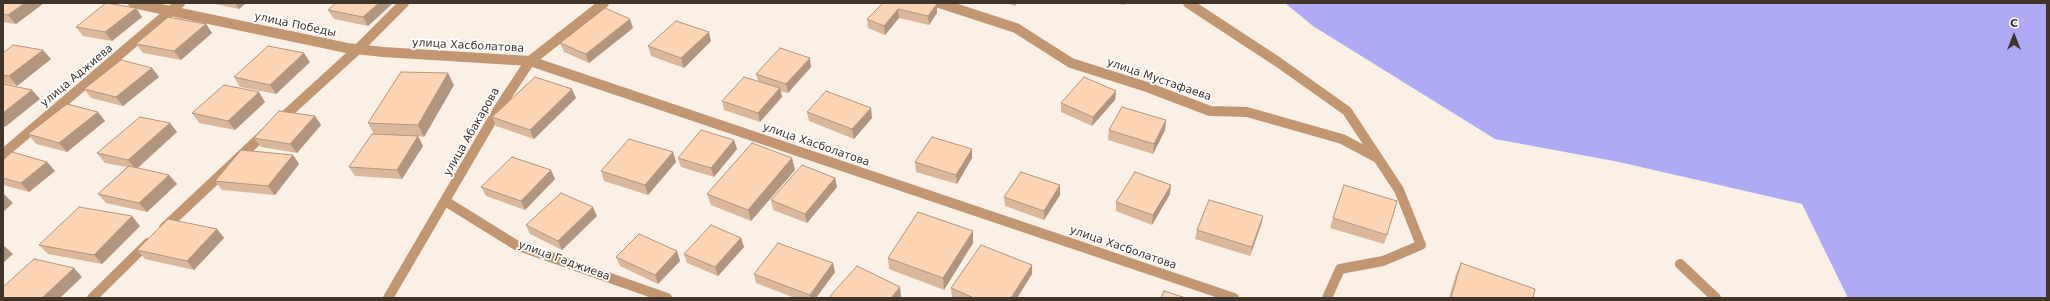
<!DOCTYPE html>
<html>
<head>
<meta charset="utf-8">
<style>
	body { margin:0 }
	#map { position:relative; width:2050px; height:301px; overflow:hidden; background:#fbf0e6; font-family:"DejaVu Sans",sans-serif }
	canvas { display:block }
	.frame { position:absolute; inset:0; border:4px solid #40342b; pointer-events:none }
	.north { position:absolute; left:1994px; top:16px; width:40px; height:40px; -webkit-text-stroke:3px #fff; paint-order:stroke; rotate:0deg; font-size:11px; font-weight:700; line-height:16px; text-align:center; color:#40342b }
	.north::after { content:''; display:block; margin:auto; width:14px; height:18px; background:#40342b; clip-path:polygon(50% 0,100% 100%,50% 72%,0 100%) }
</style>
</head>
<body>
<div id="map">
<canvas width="2050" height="301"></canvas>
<div class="frame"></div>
<div class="north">С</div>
</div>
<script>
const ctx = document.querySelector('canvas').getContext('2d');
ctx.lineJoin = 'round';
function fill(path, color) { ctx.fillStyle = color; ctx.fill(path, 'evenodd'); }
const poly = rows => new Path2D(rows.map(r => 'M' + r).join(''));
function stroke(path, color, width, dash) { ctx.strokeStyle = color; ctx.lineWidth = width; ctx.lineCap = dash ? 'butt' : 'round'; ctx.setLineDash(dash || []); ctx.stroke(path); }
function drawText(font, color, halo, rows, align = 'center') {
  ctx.font = font + ' "DejaVu Sans",sans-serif'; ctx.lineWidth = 3.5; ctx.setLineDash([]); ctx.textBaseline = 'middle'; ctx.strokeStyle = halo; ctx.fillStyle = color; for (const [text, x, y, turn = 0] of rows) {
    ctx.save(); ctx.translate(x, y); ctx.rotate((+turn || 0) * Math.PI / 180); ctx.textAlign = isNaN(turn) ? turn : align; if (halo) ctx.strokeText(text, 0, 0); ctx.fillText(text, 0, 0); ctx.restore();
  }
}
fill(poly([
	[1285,3,2047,3,2047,298,1848,298,1802,204,1619,162,1495,139,1313,26]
]), '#afaaf4');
stroke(poly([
	[133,3,347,48,383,52,530,61,1234,298],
	[939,3,1016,28,1071,63,1147,87,1210,111,1247,112,1342,139,1378,158],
	[1188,3,1278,62,1347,111,1399,190,1421,245,1383,261,1340,269,1327,298],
	[280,120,359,48,404,3],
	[3,154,180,3],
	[445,201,516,245,667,298],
	[164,228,266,132],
	[1680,264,1716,298],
	[92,298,148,243],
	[388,298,499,108,530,61,604,3]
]), '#c29670', 10);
fill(poly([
	[3,3,44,3,16,24,3,22],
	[210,3,246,3,239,9],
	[336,3,393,3,368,26,334,19,328,10],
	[883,3,937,4,937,13,929,25,899,18,885,35,868,28,867,19],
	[1006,3,1018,3,1015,6],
	[1117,3,1125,3,1124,5],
	[136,8,142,17,112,41,83,36,76,27],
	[206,24,212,33,181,60,143,53,136,44],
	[633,28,589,63,564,52,560,43],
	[711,41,684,68,651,56,648,46],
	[3,53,51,59,17,86,3,83],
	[310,62,276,94,240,87,234,77],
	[811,67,788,93,780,91,782,97,760,122,724,110,722,101,758,81,756,74],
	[152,68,159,77,123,106,91,98,84,89],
	[454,85,424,137,418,136,423,146,402,179,355,176,349,167,374,134,368,123],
	[1116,91,1115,100,1092,126,1061,112,1061,103],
	[576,98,534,139,496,126,492,117],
	[265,102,235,130,199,123,192,113],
	[98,112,105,121,67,152,36,144,28,134],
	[807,112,872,118,854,139,809,121],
	[315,116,321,125,297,153,261,147,254,138],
	[1166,120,1165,130,1153,154,1108,140,1109,130],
	[170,123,177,132,138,168,169,175,177,184,147,212,106,203,98,194,127,167,105,163,97,153],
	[734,140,737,149,714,177,681,167,678,158],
	[972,149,972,158,957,184,916,172,915,162],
	[673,152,676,162,648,195,604,181,601,171],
	[293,155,299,164,275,195,222,190,215,181],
	[792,158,795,170,751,221,711,205,707,194],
	[3,160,47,162,55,171,29,192,3,185],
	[835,178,837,187,807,223,773,210,771,200],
	[555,179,525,210,486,196,481,187],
	[1060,185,1060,195,1044,220,1005,206,1004,197],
	[1170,194,1152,225,1116,211,1116,202],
	[597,216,562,250,530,234,526,225],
	[1263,216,1261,225,1250,256,1195,239,1197,230],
	[1333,218,1387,235,1384,244,1330,228],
	[140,226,102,264,48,254,39,245],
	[217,229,224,238,194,270,145,259,137,250],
	[741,238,744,247,718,276,687,263,684,254],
	[973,243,944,290,889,269,888,258],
	[677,251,680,261,658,284,620,266,616,257],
	[1461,263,1533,298,1449,298,1456,274],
	[835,272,816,298,795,298,756,283,754,274],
	[1032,274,1017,298,953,298,952,297,951,288]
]), '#dab79b');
fill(poly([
	[25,3,44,3,16,24,8,15],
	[235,3,246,3,239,9],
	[379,3,393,3,368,26,363,17],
	[937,4,937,13,929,25,928,16],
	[136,8,142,17,112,41,105,32],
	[898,9,899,18,885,35,884,26],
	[630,19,633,28,589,63,586,54],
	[206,24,212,33,181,60,174,51],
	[709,32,711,41,684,68,681,58],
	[43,50,51,59,17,86,9,76],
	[304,53,310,62,276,94,270,85],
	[810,58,811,67,788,93,786,84],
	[152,68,159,77,123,106,116,97],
	[448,73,454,85,424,137,418,125],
	[780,88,782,97,760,122,758,113],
	[572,89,576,98,534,139,530,130],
	[32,90,40,99,5,127,3,125,3,113],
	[1116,91,1115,100,1092,126,1093,117],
	[259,92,265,102,235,130,228,121],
	[871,108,872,118,854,139,852,129],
	[98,112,105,121,67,152,59,143],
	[315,116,321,125,297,153,290,144],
	[1166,120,1165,130,1153,154,1154,144],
	[170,123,177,132,136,169,128,160],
	[418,136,423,146,402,179,397,170],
	[734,140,737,149,714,177,711,168],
	[972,149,972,158,957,184,956,175],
	[673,152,676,162,648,195,645,185],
	[293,155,299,164,275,195,268,186],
	[792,158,795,170,751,221,748,210],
	[47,162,55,171,29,192,21,183],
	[551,170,555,179,525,210,521,201],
	[169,175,177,184,147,212,139,203],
	[835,178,837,187,807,223,805,214],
	[1060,185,1060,195,1044,220,1044,211],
	[1171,185,1170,194,1152,225,1153,215],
	[4,194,13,203,3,212,3,195],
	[593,207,597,216,562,250,558,241],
	[132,216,140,226,102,264,94,255],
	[1263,216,1261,225,1250,256,1252,247],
	[217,229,224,238,194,270,187,261],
	[973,231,973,243,944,290,943,278],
	[741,238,744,247,718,276,715,267],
	[3,245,13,254,3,263],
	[677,251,680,261,658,284,655,275],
	[833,263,835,272,816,298,810,298,810,295],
	[1032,265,1032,274,1017,298,1011,298],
	[74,268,82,277,60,298,42,298],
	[900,287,901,296,900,298,891,298]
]), '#b1957e');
const building = poly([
	[3,3,25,3,8,15,3,14,3,3],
	[106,3,136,8,105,32,76,27,106,3],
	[336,3,379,3,363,17,328,10,336,3],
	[883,3,933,3,937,4,928,16,898,9,884,26,867,19,883,3],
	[605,8,630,19,586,54,560,43,605,8],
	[168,17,206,24,174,51,136,44,168,17],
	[676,21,709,32,681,58,648,46,676,21],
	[13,45,43,50,9,76,3,75,3,53,13,45],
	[268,46,304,53,270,85,234,77,268,46],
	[780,48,810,58,786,84,756,74,780,48],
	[121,60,152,68,116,97,84,89,121,60],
	[401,72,448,73,418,125,368,123,401,72],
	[535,77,572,89,530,130,492,117,535,77],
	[744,77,780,88,758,113,722,101,744,77],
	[1084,77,1116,91,1093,117,1061,103,1084,77],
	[3,84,32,90,3,113,3,84],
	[224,85,259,92,228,121,192,113,224,85],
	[826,91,871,108,852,129,807,112,826,91],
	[67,104,98,112,59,143,28,134,67,104],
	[1122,107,1166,120,1154,144,1109,130,1122,107],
	[279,111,315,116,290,144,254,138,279,111],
	[140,117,170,123,128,160,97,153,140,117],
	[701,130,734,140,711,168,678,158,701,130],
	[372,134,418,136,397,170,349,167,372,134],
	[932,137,972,149,956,175,915,162,932,137],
	[629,139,673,152,645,185,601,171,629,139],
	[752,143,792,158,748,210,707,194,752,143],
	[241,150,293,155,268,186,215,181,241,150],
	[12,152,47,162,21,183,3,178,3,160,12,152],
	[512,157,551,170,521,201,481,187,512,157],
	[802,165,835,178,805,214,771,200,802,165],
	[129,166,169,175,139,203,98,194,129,166],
	[1021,172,1060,185,1044,211,1004,197,1021,172],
	[1135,172,1171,185,1153,215,1116,202,1135,172],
	[1344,185,1397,201,1387,235,1333,218,1344,185],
	[561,193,593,207,558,241,526,225,561,193],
	[1209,200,1263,216,1252,247,1197,230,1209,200],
	[79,207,132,216,94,255,39,245,79,207],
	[918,212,973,231,943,278,888,258,918,212],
	[168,219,217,229,187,261,137,250,168,219],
	[711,225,741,238,715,267,684,254,711,225],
	[639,234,677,251,655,275,616,257,639,234],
	[778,243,833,263,810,295,754,274,778,243],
	[981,245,1032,265,1011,298,974,298,951,288,981,245],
	[34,259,74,268,42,298,3,298,3,287,34,259],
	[1461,263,1535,289,1533,298,1451,298,1461,263],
	[857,266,900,287,891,298,833,298,830,296,857,266],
	[1164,291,1186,298,1161,298,1164,291]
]);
fill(building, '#fdd5b4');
stroke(building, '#b1957e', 1);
drawText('11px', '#40342b', '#fff', [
	["улица Победы",295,25,12],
	["улица Хасболатова",468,46,3],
	["улица Аджиева",77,76,-40],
	["улица Мустафаева",1159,80,19],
	["улица Абакарова",472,132,-60],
	["улица Хасболатова",816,145,19],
	["улица Хасболатова",1123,248,19],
	["улица Гаджиева",564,261,20]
]);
</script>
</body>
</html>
